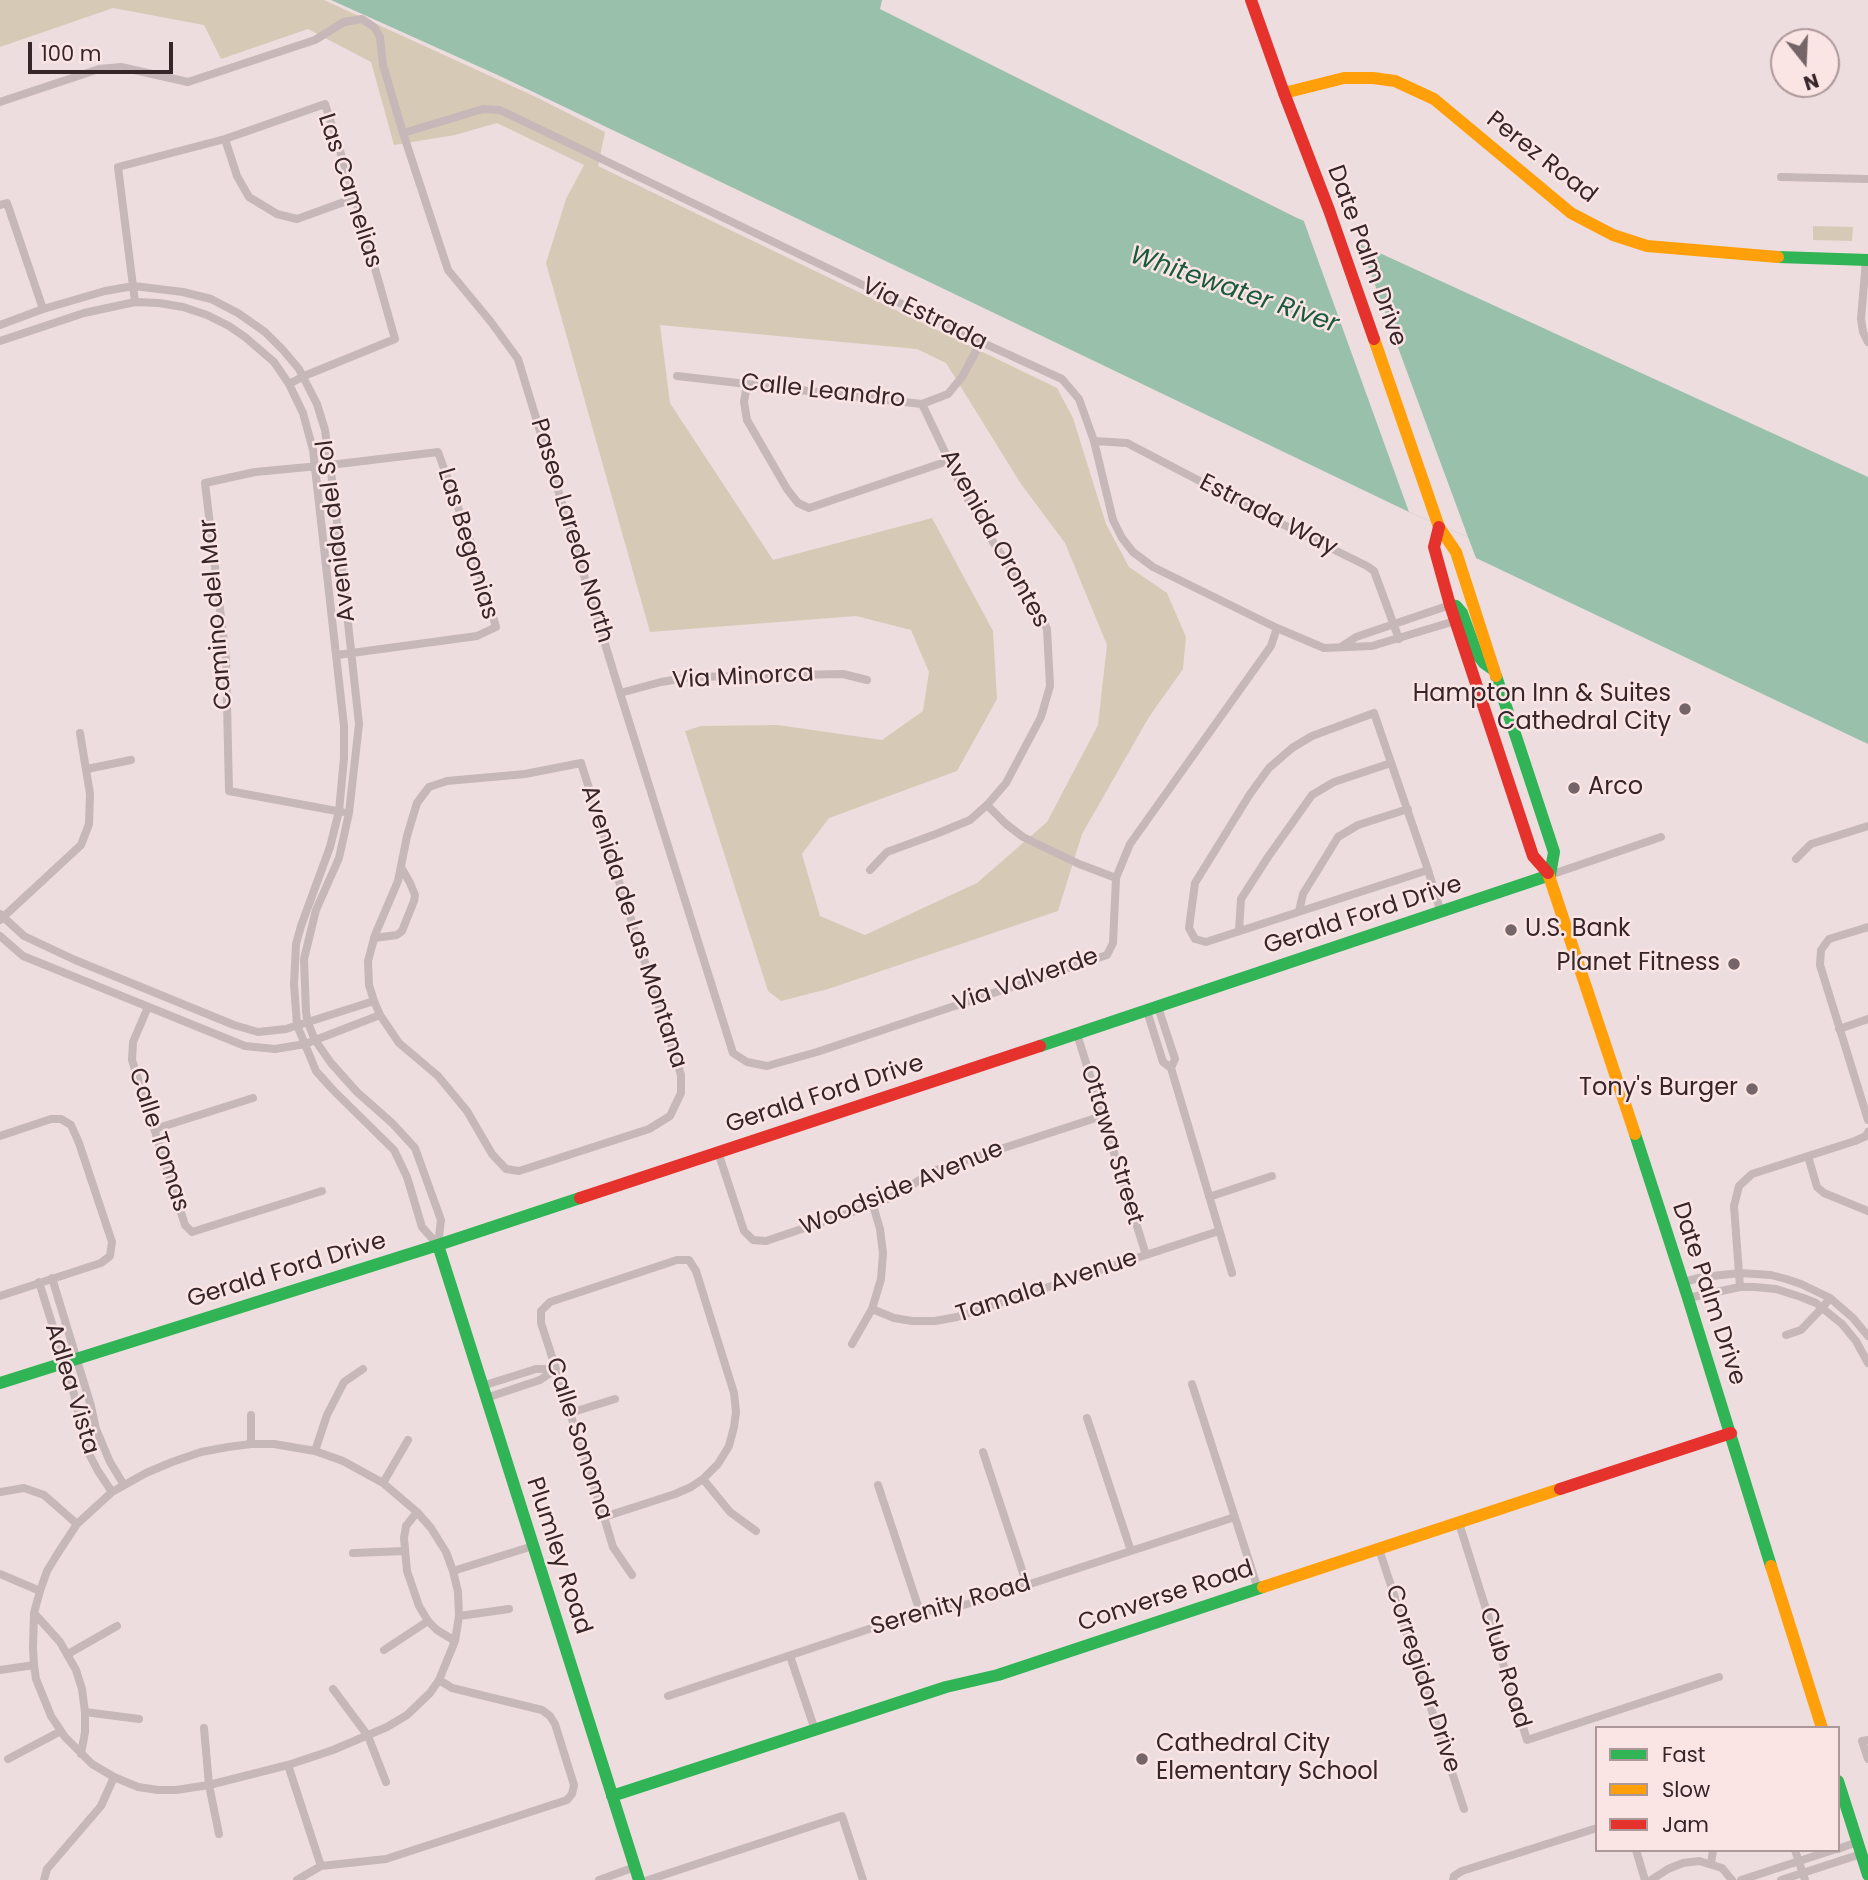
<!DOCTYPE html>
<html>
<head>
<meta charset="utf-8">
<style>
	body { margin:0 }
	#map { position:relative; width:1868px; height:1880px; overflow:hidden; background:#edddde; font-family:Poppins,sans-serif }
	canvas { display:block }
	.legend { position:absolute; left:1595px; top:1726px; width:245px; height:126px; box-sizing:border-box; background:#fbe4e4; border:2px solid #ac9899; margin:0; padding:9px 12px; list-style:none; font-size:21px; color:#362529 }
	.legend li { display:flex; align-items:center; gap:14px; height:35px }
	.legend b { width:35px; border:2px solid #ac9899 }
	.north { position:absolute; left:1770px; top:28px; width:70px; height:70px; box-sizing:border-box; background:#fbe4e4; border:2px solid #ac9899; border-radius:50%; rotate:162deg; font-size:19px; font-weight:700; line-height:28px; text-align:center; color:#362529 }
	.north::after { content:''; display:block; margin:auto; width:24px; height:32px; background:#766568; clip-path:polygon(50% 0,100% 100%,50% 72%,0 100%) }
	.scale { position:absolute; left:28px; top:42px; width:145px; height:32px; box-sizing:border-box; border:4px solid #362529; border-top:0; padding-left:9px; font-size:21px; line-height:24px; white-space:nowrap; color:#362529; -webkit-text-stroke:5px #fbe4e4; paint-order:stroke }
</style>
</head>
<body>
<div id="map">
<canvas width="1868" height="1880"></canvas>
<ul class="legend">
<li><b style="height:9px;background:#30b455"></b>Fast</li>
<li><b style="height:9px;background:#ff9f0a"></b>Slow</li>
<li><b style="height:9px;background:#e5322d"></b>Jam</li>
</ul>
<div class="north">N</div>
<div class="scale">100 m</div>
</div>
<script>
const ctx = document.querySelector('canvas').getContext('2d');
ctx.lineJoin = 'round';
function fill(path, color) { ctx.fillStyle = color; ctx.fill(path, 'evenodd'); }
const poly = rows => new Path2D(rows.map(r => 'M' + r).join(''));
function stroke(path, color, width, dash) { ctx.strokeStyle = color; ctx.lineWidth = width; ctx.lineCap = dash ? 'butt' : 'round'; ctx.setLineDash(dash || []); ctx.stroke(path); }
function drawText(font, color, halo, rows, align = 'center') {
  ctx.font = font + ' Poppins,sans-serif'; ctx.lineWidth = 5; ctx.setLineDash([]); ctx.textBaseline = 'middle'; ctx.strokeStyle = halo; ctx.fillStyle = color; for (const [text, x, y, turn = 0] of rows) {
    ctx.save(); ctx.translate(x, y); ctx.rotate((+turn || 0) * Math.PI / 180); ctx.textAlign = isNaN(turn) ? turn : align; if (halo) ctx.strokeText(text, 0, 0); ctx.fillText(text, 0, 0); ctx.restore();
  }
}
fill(poly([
	[0,0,324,0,536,97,605,132,598,166,1057,388,1073,418,1106,524,1129,567,1167,593,1186,637,1183,669,1149,717,1082,834,1058,911,828,989,781,1001,768,991,685,731,701,726,778,725,882,740,923,711,929,672,911,630,856,616,650,632,546,263,566,199,584,165,497,123,455,135,394,145,371,62,308,29,221,59,204,25,113,8,0,47],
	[660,325,917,349,946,363,1021,484,1065,543,1107,645,1098,725,1047,822,977,883,865,935,820,916,802,854,829,818,957,771,997,699,993,631,932,518,773,560,670,403],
	[1813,226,1853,227,1852,241,1813,240]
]), '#d6cab6');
fill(poly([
	[331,0,882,0,880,9,1297,218,1360,244,1868,477,1868,744,1476,558,1468,537,1409,512,502,77]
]), '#98c0aa');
fill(poly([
	[1302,216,1358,239,1468,537,1409,512]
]), '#edddde');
stroke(poly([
	[0,102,99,69,121,67,188,82,315,40,344,22,362,19,374,27,380,37,383,65,403,133,448,270,491,322,518,359,620,693,733,1053,747,1062,767,1066,817,1052,1107,955,1113,943,1116,878,1130,844,1271,646,1277,628],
	[403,133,483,109,500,110,981,342,1062,379,1079,399,1094,441,1113,520,1122,538,1133,552,1153,567,1277,628,1324,648,1372,646,1455,621],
	[225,139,237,176,249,197,277,214,297,219,355,198],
	[1781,177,1868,179],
	[0,205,7,203,43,309],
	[1866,260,1861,319,1863,332,1868,342],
	[135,302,118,167,225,139,325,104,355,198,395,339,304,376,289,384],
	[0,325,43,309,105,291,134,286,183,292,211,299,238,313,265,332,283,350,299,369,317,404,325,430,334,494,359,724,349,813,339,858,316,910,304,959,306,1012,308,1023,315,1040,331,1063,357,1092,392,1123,415,1148,441,1220,438,1245],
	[0,341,84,313,135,302,159,303,183,307,207,315,229,326,245,337,274,362,289,384,303,413,313,450,344,726,344,758,339,811,330,847,301,926,296,944,294,984,297,1025,316,1071,334,1091,394,1150,407,1177,422,1227,438,1245],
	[677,376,922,404,948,394,962,377,981,342],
	[747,384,744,402,747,420,787,489,798,503,809,508,948,461],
	[922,404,966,496,993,542,1038,610,1047,629,1050,686,1041,717,1006,783,987,805,1006,824,1023,837,1079,864,1116,878],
	[1094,441,1127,443,1284,525,1367,566,1374,571,1399,639],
	[1342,646,1356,637,1450,605],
	[337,655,477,636,496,627,472,546,438,452,330,465,255,472,205,483,226,659,229,791,342,812],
	[620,693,661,682,692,677,843,674,867,680],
	[581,763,681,1075,681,1093,670,1116,649,1129,519,1171,506,1169,492,1154,467,1111,438,1076,399,1043,380,1015,374,1001,369,985,368,961,375,935,398,881,407,836,417,803,429,787,447,781,525,774,581,763],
	[87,769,131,760],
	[1796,859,1811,844,1868,826],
	[870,870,887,852,936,834,970,820,987,805],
	[1428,870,1206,942,1195,939,1189,928,1195,883,1250,794,1269,768,1292,748,1312,736,1374,713,1428,870,1441,913],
	[1550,875,1661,837],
	[1299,911,1303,894,1338,837,1358,825,1408,809],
	[0,914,24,936,75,960,234,1025,258,1032,286,1029,374,1001],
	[0,920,81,845,89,824,90,794,80,733],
	[1868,927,1829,939,1821,950,1820,965,1868,1120],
	[1239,931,1241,899,1268,857,1312,795,1334,782,1391,763],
	[0,936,23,956,245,1046,275,1049,305,1044,380,1015],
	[374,938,397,935,402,931,414,901,415,895,410,883,401,867],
	[148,1007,133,1042,132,1060,185,1225,192,1232,322,1191],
	[1158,1007,1175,1059,1171,1068],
	[1147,1011,1163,1062,1171,1068,1232,1273],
	[1839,1029,1868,1019],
	[1077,1034,1146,1255],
	[155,1129,253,1098],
	[0,1136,51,1119,61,1119,71,1125,79,1143,112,1242,110,1256,101,1263,0,1296],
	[718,1152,744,1231,753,1240,766,1241,873,1205,894,1196,936,1170,1102,1116],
	[1808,1156,1817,1187,1824,1193,1868,1211],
	[1209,1197,1272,1176],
	[52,1278,91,1406,96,1429,110,1462,124,1485],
	[39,1282,74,1394,87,1450,98,1471,112,1492],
	[1683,1282,1703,1277,1740,1273,1771,1275,1786,1279,1801,1284,1830,1298,1853,1318,1868,1336],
	[1740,1287,1734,1206,1739,1186,1752,1174,1855,1141,1866,1136,1868,1132],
	[1688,1298,1740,1287,1754,1287,1776,1289,1801,1297,1816,1303,1842,1324,1856,1341,1868,1363],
	[872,1309,894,1318,912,1321,935,1321,957,1317,1219,1231],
	[1786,1335,1801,1330,1822,1308,1830,1298],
	[852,1344,872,1309,881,1279,883,1253,880,1229,873,1205],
	[1192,1384,1258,1589],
	[482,1386,536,1369,556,1369,540,1380,486,1398],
	[570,1413,615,1399],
	[251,1415,251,1444],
	[1087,1418,1131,1551],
	[251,1444,274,1444,315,1451,343,1461,383,1483,417,1512,431,1528,446,1552,453,1571,458,1592,459,1616,455,1641,439,1680,430,1693,407,1715,387,1727,333,1750,288,1765,209,1785,176,1790,158,1790,138,1787,114,1777,92,1764,65,1737,51,1716,36,1679,34,1665,33,1647,34,1613,40,1591,47,1571,58,1553,77,1524,112,1492,146,1473,172,1462,201,1452,228,1447,251,1444],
	[315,1451,327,1415,344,1382,363,1369],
	[983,1452,1027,1585],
	[703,1479,730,1512,756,1531],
	[383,1483,408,1440],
	[878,1485,920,1612],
	[0,1492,24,1488,44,1495,77,1524],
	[417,1512,406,1526,404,1538,407,1571,419,1606,428,1621,437,1630,455,1641],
	[604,1517,675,1494,691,1487,703,1479,718,1464,729,1446,734,1427,736,1412,734,1393,696,1271,689,1260,677,1260,550,1302,541,1311,541,1323,556,1369,570,1413,604,1517,613,1547,632,1575],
	[1459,1523,1527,1740,1719,1677],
	[1379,1549,1464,1809],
	[353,1553,405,1551],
	[453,1571,533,1546],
	[0,1574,40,1591],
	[34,1613,60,1642,76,1670,82,1689,85,1712,85,1732,81,1754],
	[459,1616,509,1609],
	[384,1650,428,1621],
	[68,1654,117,1626],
	[790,1656,815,1730],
	[0,1670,34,1665],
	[333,1689,368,1736,386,1782],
	[668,1696,920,1612,960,1606,978,1601,1235,1517],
	[85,1712,139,1719],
	[204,1728,209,1785,219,1834],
	[1868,1740,1862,1741,1868,1759],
	[8,1759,61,1731],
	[288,1765,321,1866],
	[1838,1849,1857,1842],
	[1636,1850,1645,1880],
	[1795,1850,1805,1880],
	[1711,1864,1713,1850],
	[44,1880,47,1869,101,1806,114,1777],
	[297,1880,321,1866,386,1859,567,1800,572,1794,574,1785,555,1724,550,1716,542,1710,452,1688,439,1680],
	[599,1880,635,1867],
	[648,1880,842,1816,863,1880],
	[1453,1880,1454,1876,1462,1871,1597,1828],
	[1651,1880,1668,1869,1683,1863,1699,1861,1722,1868,1732,1880],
	[1741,1880,1833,1850],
	[1781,1880,1861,1854]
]), '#c6b7b8', 8);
stroke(poly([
	[1778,257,1868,260],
	[1450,605,1456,606,1462,613,1477,654,1484,663,1494,670],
	[1496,676,1554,852,1550,875],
	[1040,1046,1550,875],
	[1635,1134,1688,1298,1771,1566],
	[438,1245,639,1880],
	[0,1383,438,1245,580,1198],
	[1838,1781,1868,1875],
	[612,1796,946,1687,998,1675,1263,1587]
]), '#30b455', 12);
stroke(poly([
	[1284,93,1344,78,1373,78,1395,81,1434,99,1571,213,1613,235,1647,246,1778,257],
	[1374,339,1439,527,1456,552,1496,676],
	[1548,873,1635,1134],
	[1771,1566,1822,1728],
	[1263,1587,1560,1489]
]), '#ff9f0a', 12);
stroke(poly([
	[1251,0,1284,93,1329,210,1374,339],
	[1439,527,1434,547,1450,605,1533,856,1548,873],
	[580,1198,1040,1046],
	[1560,1489,1731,1433]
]), '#e5322d', 12);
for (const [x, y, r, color] of [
	[1685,709,7,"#766568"],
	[1574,788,7,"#766568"],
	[1511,930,7,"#766568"],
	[1734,964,7,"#766568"],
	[1752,1089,7,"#766568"],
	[1142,1759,7,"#766568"]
]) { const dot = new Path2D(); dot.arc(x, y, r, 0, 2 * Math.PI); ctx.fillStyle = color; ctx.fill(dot); stroke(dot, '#fbe4e4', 2.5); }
drawText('24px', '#362529', '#fbe4e4', [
	["Perez Road",1541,158,38],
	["Las Camelias",349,191,72],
	["Date Palm Drive",1366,256,70],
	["Via Estrada",924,315,26],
	["Calle Leandro",823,392,6],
	["Estrada Way",1268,516,27],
	["Avenida del Sol",337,531,-97],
	["Paseo Laredo North",571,531,73],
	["Avenida Orontes",994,539,61],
	["Las Begonias",467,544,73],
	["Camino del Mar",217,614,-95],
	["Via Minorca",743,678,-3],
	["Gerald Ford Drive",1363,916,-18],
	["Avenida de Las Montana",633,927,72],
	["Via Valverde",1026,981,-19],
	["Gerald Ford Drive",825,1095,-18],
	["Calle Tomas",158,1140,72],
	["Ottawa Street",1111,1145,73],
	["Woodside Avenue",902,1189,-22],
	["Gerald Ford Drive",287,1271,-17],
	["Tamala Avenue",1047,1287,-18],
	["Date Palm Drive",1708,1294,72],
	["Adlea Vista",71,1389,73],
	["Calle Sonoma",578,1439,72],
	["Plumley Road",558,1556,72],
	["Converse Road",1166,1597,-18],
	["Serenity Road",951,1606,-16],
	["Club Road",1504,1668,73],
	["Corregidor Drive",1422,1679,72]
]);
drawText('24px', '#362529', '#fbe4e4', [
	["Hampton Inn & Suites",1671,695],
	["Cathedral City",1671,723],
	["Arco",1588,788,"left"],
	["U.S. Bank",1525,930,"left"],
	["Planet Fitness",1720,964],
	["Tony's Burger",1738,1089],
	["Cathedral City",1156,1745,"left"],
	["Elementary School",1156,1773,"left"]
], 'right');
drawText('italic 26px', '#185b3b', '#fbe4e4', [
	["Whitewater River",1234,291,19]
]);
</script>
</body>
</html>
